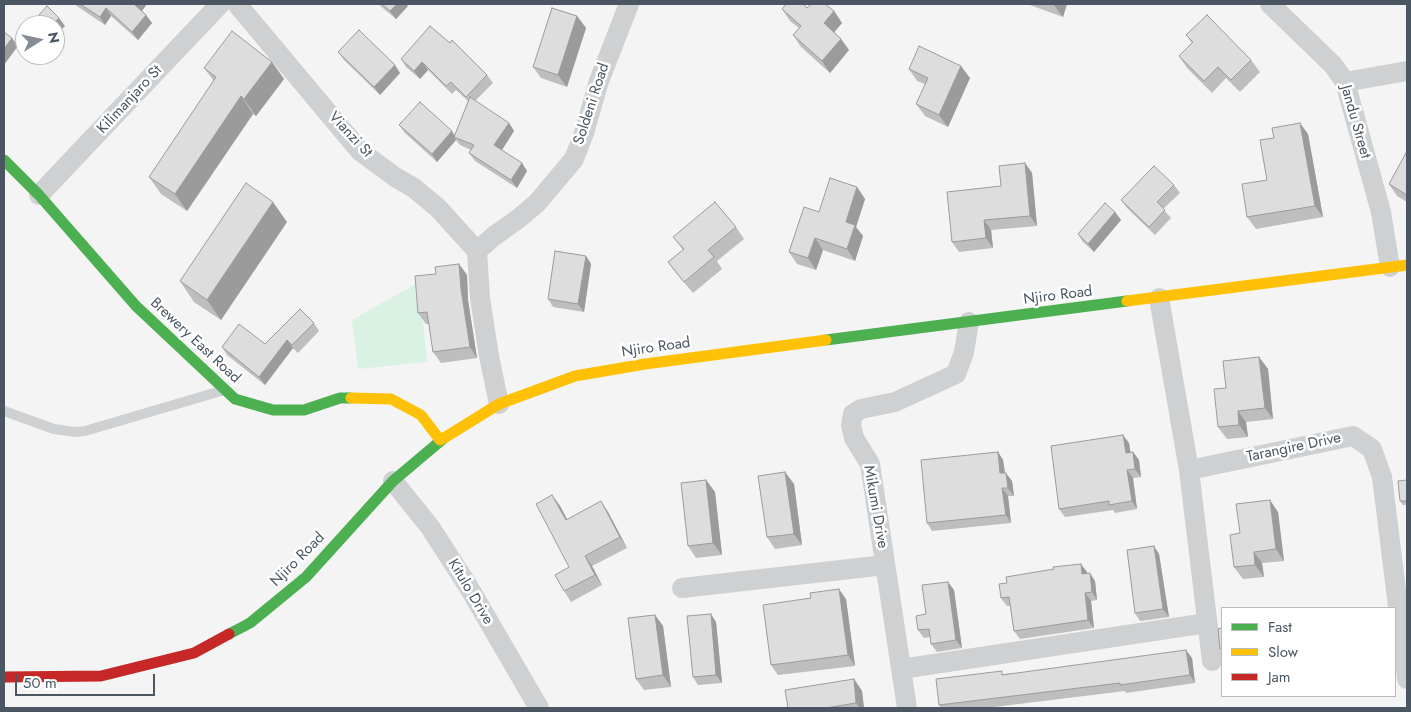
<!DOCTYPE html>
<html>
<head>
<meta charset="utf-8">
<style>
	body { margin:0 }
	#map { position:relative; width:1411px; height:712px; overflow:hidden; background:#f4f4f4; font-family:Jost,sans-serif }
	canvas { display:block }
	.frame { position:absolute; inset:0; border:5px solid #4a5661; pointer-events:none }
	.legend { position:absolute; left:1221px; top:607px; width:175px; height:90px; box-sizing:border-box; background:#fff; border:1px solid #b7bbc0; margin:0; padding:6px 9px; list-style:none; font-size:15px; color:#4a5661 }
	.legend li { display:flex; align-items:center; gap:10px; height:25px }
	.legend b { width:25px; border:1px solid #b7bbc0 }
	.north { position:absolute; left:15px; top:15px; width:50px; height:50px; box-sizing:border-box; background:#fff; border:1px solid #b7bbc0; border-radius:50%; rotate:80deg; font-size:14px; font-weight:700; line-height:20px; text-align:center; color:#4a5661 }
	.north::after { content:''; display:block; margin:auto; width:18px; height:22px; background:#868d94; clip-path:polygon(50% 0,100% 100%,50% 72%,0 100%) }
	.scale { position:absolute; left:15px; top:674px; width:140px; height:22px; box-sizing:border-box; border:2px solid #4a5661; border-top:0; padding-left:6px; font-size:15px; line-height:18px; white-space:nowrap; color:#4a5661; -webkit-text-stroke:4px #fff; paint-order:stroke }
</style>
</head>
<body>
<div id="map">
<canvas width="1411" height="712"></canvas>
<div class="frame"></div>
<ul class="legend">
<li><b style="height:6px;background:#4caf50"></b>Fast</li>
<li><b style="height:6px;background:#ffc107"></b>Slow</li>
<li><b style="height:6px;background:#c62828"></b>Jam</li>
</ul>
<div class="north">N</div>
<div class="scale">50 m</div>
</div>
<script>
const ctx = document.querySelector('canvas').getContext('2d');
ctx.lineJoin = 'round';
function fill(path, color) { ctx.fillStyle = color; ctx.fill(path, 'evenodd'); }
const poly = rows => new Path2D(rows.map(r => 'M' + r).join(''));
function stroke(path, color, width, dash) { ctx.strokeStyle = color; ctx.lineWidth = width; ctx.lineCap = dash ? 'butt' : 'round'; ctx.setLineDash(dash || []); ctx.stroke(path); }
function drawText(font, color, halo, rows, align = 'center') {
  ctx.font = font + ' Jost,sans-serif'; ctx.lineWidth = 5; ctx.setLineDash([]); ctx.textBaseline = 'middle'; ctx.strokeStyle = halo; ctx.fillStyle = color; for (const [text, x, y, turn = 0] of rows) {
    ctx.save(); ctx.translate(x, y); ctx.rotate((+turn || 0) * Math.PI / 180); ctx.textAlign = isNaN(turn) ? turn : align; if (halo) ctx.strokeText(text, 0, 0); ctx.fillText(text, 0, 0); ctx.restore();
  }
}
fill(poly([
	[419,282,427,362,358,369,352,320]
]), '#d9f2e3');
stroke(poly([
	[4,411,54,429,75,432,85,431,221,391]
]), '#ced0d2', 10);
stroke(poly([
	[237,4,360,151,395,177,414,188,438,208,477,251],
	[1270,4,1333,65,1345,82,1381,212,1390,267],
	[1345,82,1407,71],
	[39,195,220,4],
	[1159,298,1189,470,1212,661],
	[499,404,489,356,480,298,477,251,494,236,518,219,537,203,574,159,584,133,599,81,629,4],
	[1189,470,1353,436,1372,449,1382,477,1407,679],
	[393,481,430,527,468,586,539,708],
	[682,588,885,565],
	[901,669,1207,623],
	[907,708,870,464,854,438,851,425,853,414,861,409,895,402,956,374,964,352,969,322]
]), '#ced0d2', 20);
stroke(poly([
	[4,160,39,195,136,306,235,399,273,410,304,410,340,398,351,398],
	[826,340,1127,301],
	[229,634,250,623,306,577,393,481,444,438]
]), '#4caf50', 11);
stroke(poly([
	[1127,301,1407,265],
	[351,398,391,399,421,415,440,440],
	[444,438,499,404,575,376,645,364,826,340]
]), '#ffc107', 11);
stroke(poly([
	[4,677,101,676,194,653,229,634]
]), '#c62828', 11);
fill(poly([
	[74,4,147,4,142,11,146,15,152,23,138,40,111,16,105,25],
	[378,4,406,4,408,6,396,19],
	[1027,4,1067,4,1063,17],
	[807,8,834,11,842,23,834,32,841,39,849,50,830,73,801,47,793,35,799,28,790,21,782,9],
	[577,16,586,28,567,87,541,78,533,67],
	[1186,35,1251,60,1260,72,1240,92,1226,78,1212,93,1187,68,1179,56,1192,43],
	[338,52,400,73,380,95,344,60],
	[401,59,487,75,493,83,475,101,509,123,514,131,502,150,522,163,527,171,517,188,475,161,469,153,471,150,460,145,456,140,437,162,405,133,399,125,455,136,468,101,456,90,452,94,428,70,420,79,406,67],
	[272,62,284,79,256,116,253,114,187,211,161,194,149,177,214,81,204,68],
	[909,69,970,78,948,127,925,116,916,104,925,84,917,81],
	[1308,134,1323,217,1256,229,1247,217,1267,180],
	[1407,151,1407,202,1397,196,1389,184],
	[1025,163,1032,173,1037,226,991,230,993,248,959,252,952,242,1001,186],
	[1174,185,1180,193,1163,209,1171,218,1155,235,1127,208,1121,200],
	[857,187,865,199,856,227,863,236,855,261,823,250,816,270,797,264,789,252,819,212],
	[1115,212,1121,220,1094,252,1083,242,1078,234],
	[287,222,221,320,194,302,180,281],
	[736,227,744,239,717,261,722,269,693,293,677,274,668,262,683,250,673,237],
	[586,256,591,264,584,312,553,307,548,299],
	[459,264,467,275,468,300,477,358,441,363,433,352,429,324,426,324,418,313],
	[314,323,319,331,298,353,293,348,265,385,227,355,222,347,265,344],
	[1259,357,1268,369,1273,419,1246,422,1248,437,1227,439,1218,427,1226,388],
	[1129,443,1130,453,1133,452,1139,460,1141,477,1133,478,1137,509,1115,513,1113,510,1065,517,1059,509],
	[998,452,1003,460,1005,473,1012,481,1014,496,1008,496,1011,523,932,531,927,523],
	[785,472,794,484,802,545,775,549,767,537],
	[706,480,715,492,722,555,696,558,688,546],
	[1407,480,1407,505,1403,505,1400,501],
	[552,495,560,506,567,519,608,512,627,548,592,566,602,585,571,602,564,591,569,567],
	[1278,512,1284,561,1262,563,1264,577,1243,579,1234,567,1240,533],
	[1159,554,1169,617,1140,621,1135,613],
	[1054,569,1087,572,1087,573,1095,581,1097,600,1091,601,1094,628,1020,639,1014,631,1010,606,1007,606,1001,598,1007,583],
	[954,590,962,648,937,652,931,644,930,637,924,638,918,630,926,614],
	[811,598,846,599,855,666,778,675,771,665],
	[655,615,663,626,671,687,644,690,636,679],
	[716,622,722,683,698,685,693,677],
	[1192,658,1195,683,1126,693,1125,691,986,708,941,708,939,705,1004,674],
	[854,679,862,691,864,708,788,708]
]), '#bebebf');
fill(poly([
	[136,4,147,4,140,13,135,5],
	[397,4,406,4,408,6,396,19,390,11],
	[1055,4,1067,4,1063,17,1054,5],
	[106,8,111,16,105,25,100,17],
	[834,11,842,23,832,35,824,23],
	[146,15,152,23,138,40,132,32],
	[577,16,586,28,567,87,558,75],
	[59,18,65,26,55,36,55,25,52,25],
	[12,38,18,46,4,65,4,49],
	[841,39,849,50,830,73,822,61],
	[272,62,284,79,256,116,244,99],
	[422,62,428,70,420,79,414,71],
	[395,65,400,73,380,95,374,87],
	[961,66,970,78,948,127,939,115],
	[241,96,253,114,187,211,175,194],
	[509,123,514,131,500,153,494,145],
	[1300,123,1308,134,1323,217,1315,206],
	[452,131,456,138,454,137,456,140,437,162,432,154],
	[522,163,527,171,517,188,511,180],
	[1025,163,1032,173,1037,226,1030,216],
	[857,187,865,199,856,227,863,236,855,261,847,249,846,222],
	[273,202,287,222,221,320,207,300],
	[1115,212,1121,220,1094,252,1088,244],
	[984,220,991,230,993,248,986,238],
	[815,238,823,250,816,270,808,258],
	[586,256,591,264,584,312,578,304],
	[459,264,467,275,468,300,477,358,470,347,461,289],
	[287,340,293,348,265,385,259,377],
	[1259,357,1268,369,1273,419,1265,408],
	[1238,411,1246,422,1248,437,1239,425],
	[1123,435,1129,443,1132,461,1126,453],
	[998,452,1003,460,1006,481,1000,473],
	[1133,452,1139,460,1141,477,1135,469],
	[1127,470,1133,478,1137,509,1132,501],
	[785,472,794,484,802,545,794,534],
	[1006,473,1012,481,1014,496,1008,488],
	[706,480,715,492,722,555,713,543],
	[1002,488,1008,496,1011,523,1006,515],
	[552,495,560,506,573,531,566,520],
	[1270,500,1278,512,1284,561,1276,549],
	[601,501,608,512,627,548,620,537],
	[1154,546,1159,554,1169,617,1163,609],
	[1254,552,1262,563,1264,577,1255,565],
	[585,556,592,566,602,585,595,575],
	[1081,564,1087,572,1088,582,1082,574],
	[1090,573,1095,581,1097,600,1092,592],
	[948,582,954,590,962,648,956,640],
	[839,589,846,599,855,666,848,655],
	[1085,593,1091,601,1094,628,1088,620],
	[711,614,716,622,722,683,716,675],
	[655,615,663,626,671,687,663,675],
	[1186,650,1192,658,1195,683,1190,675],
	[854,679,862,691,864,708,860,708,856,703]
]), '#9b9b9b');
const building = poly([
	[80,4,136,4,135,5,146,15,132,32,106,8,100,17,80,4],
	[382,4,397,4,390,11,382,4],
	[786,4,803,4,807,8,811,4,825,4,834,11,824,23,841,39,822,61,793,35,801,26,782,9,786,4],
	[47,6,59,18,52,25,30,25,47,6],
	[552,8,577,16,558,75,533,67,552,8],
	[1207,15,1251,60,1231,80,1218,67,1204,81,1179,56,1193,42,1186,35,1207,15],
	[430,26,450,43,452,40,487,75,466,97,451,82,446,86,422,62,414,71,401,59,430,26],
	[359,30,395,65,374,87,338,52,359,30],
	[232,31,272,62,244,99,241,96,175,194,149,177,216,77,204,68,232,31],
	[4,32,12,38,4,49,4,32],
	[919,46,961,66,939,115,916,104,928,78,909,69,919,46],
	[470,97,509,123,494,145,522,163,511,180,469,153,474,145,454,137,470,97],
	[420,102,452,131,432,154,399,125,420,102],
	[1300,123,1315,206,1247,217,1242,184,1267,180,1260,140,1274,138,1272,128,1300,123],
	[1407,151,1407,195,1389,184,1407,151],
	[1025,163,1030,216,984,220,986,238,952,242,947,192,1001,186,999,166,1025,163],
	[1154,166,1174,185,1157,202,1165,210,1149,227,1121,200,1154,166],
	[830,178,857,187,846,222,855,225,847,249,815,238,808,258,789,252,804,207,819,212,830,178],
	[246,183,273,202,207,300,180,281,246,183],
	[715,202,736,227,708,250,714,257,684,282,668,262,684,249,673,237,715,202],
	[1105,203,1115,212,1088,244,1078,234,1105,203],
	[555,251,586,256,578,304,548,299,555,251],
	[459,264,461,289,470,347,433,352,427,312,418,313,415,276,436,274,435,267,459,264],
	[300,309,314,323,292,345,287,340,259,377,222,347,239,324,265,344,300,309],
	[1259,357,1265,408,1238,411,1239,425,1218,427,1214,389,1226,388,1223,361,1259,357],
	[1123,435,1126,453,1133,452,1135,469,1127,470,1132,501,1109,505,1109,501,1059,509,1051,446,1123,435],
	[998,452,1000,473,1006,473,1008,488,1002,488,1006,515,927,523,921,460,998,452],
	[785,472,794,534,767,537,758,476,785,472],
	[706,480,713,543,688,546,681,483,706,480],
	[1407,480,1407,501,1400,501,1398,481,1407,480],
	[552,495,566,520,601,501,620,537,585,556,595,575,564,591,555,575,569,567,536,504,552,495],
	[1270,500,1276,549,1254,552,1255,565,1234,567,1230,535,1240,533,1236,504,1270,500],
	[1154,546,1163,609,1135,613,1127,550,1154,546],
	[1081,564,1082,574,1090,573,1092,592,1085,593,1088,620,1014,631,1009,597,1001,598,999,584,1007,583,1006,577,1054,569,1053,567,1081,564],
	[948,582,956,640,931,644,929,629,918,630,916,616,926,614,922,585,948,582],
	[839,589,848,655,771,665,763,605,811,598,810,593,839,589],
	[711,614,716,675,693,677,687,616,711,614],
	[655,615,663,675,636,679,628,618,655,615],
	[1222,628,1222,649,1220,649,1218,629,1222,628],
	[1186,650,1190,675,1120,685,1120,683,939,705,936,679,1002,671,1002,675,1186,650],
	[854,679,856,703,826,708,788,708,785,690,854,679]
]);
fill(building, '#ddddde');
stroke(building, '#9b9b9b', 1);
drawText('15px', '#4a5661', '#fff', [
	["Kilimanjaro St",130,100,-47],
	["Soldeni Road",592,104,-72],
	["Jandu Street",1355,122,74],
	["Vianzi St",350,135,47],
	["Njiro Road",1058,296,-7],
	["Brewery East Road",195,341,43],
	["Njiro Road",656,348,-8],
	["Tarangire Drive",1294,448,-12],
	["Mikumi Drive",875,507,80],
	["Njiro Road",298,560,-45],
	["Kitulo Drive",470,592,59]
]);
</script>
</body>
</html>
